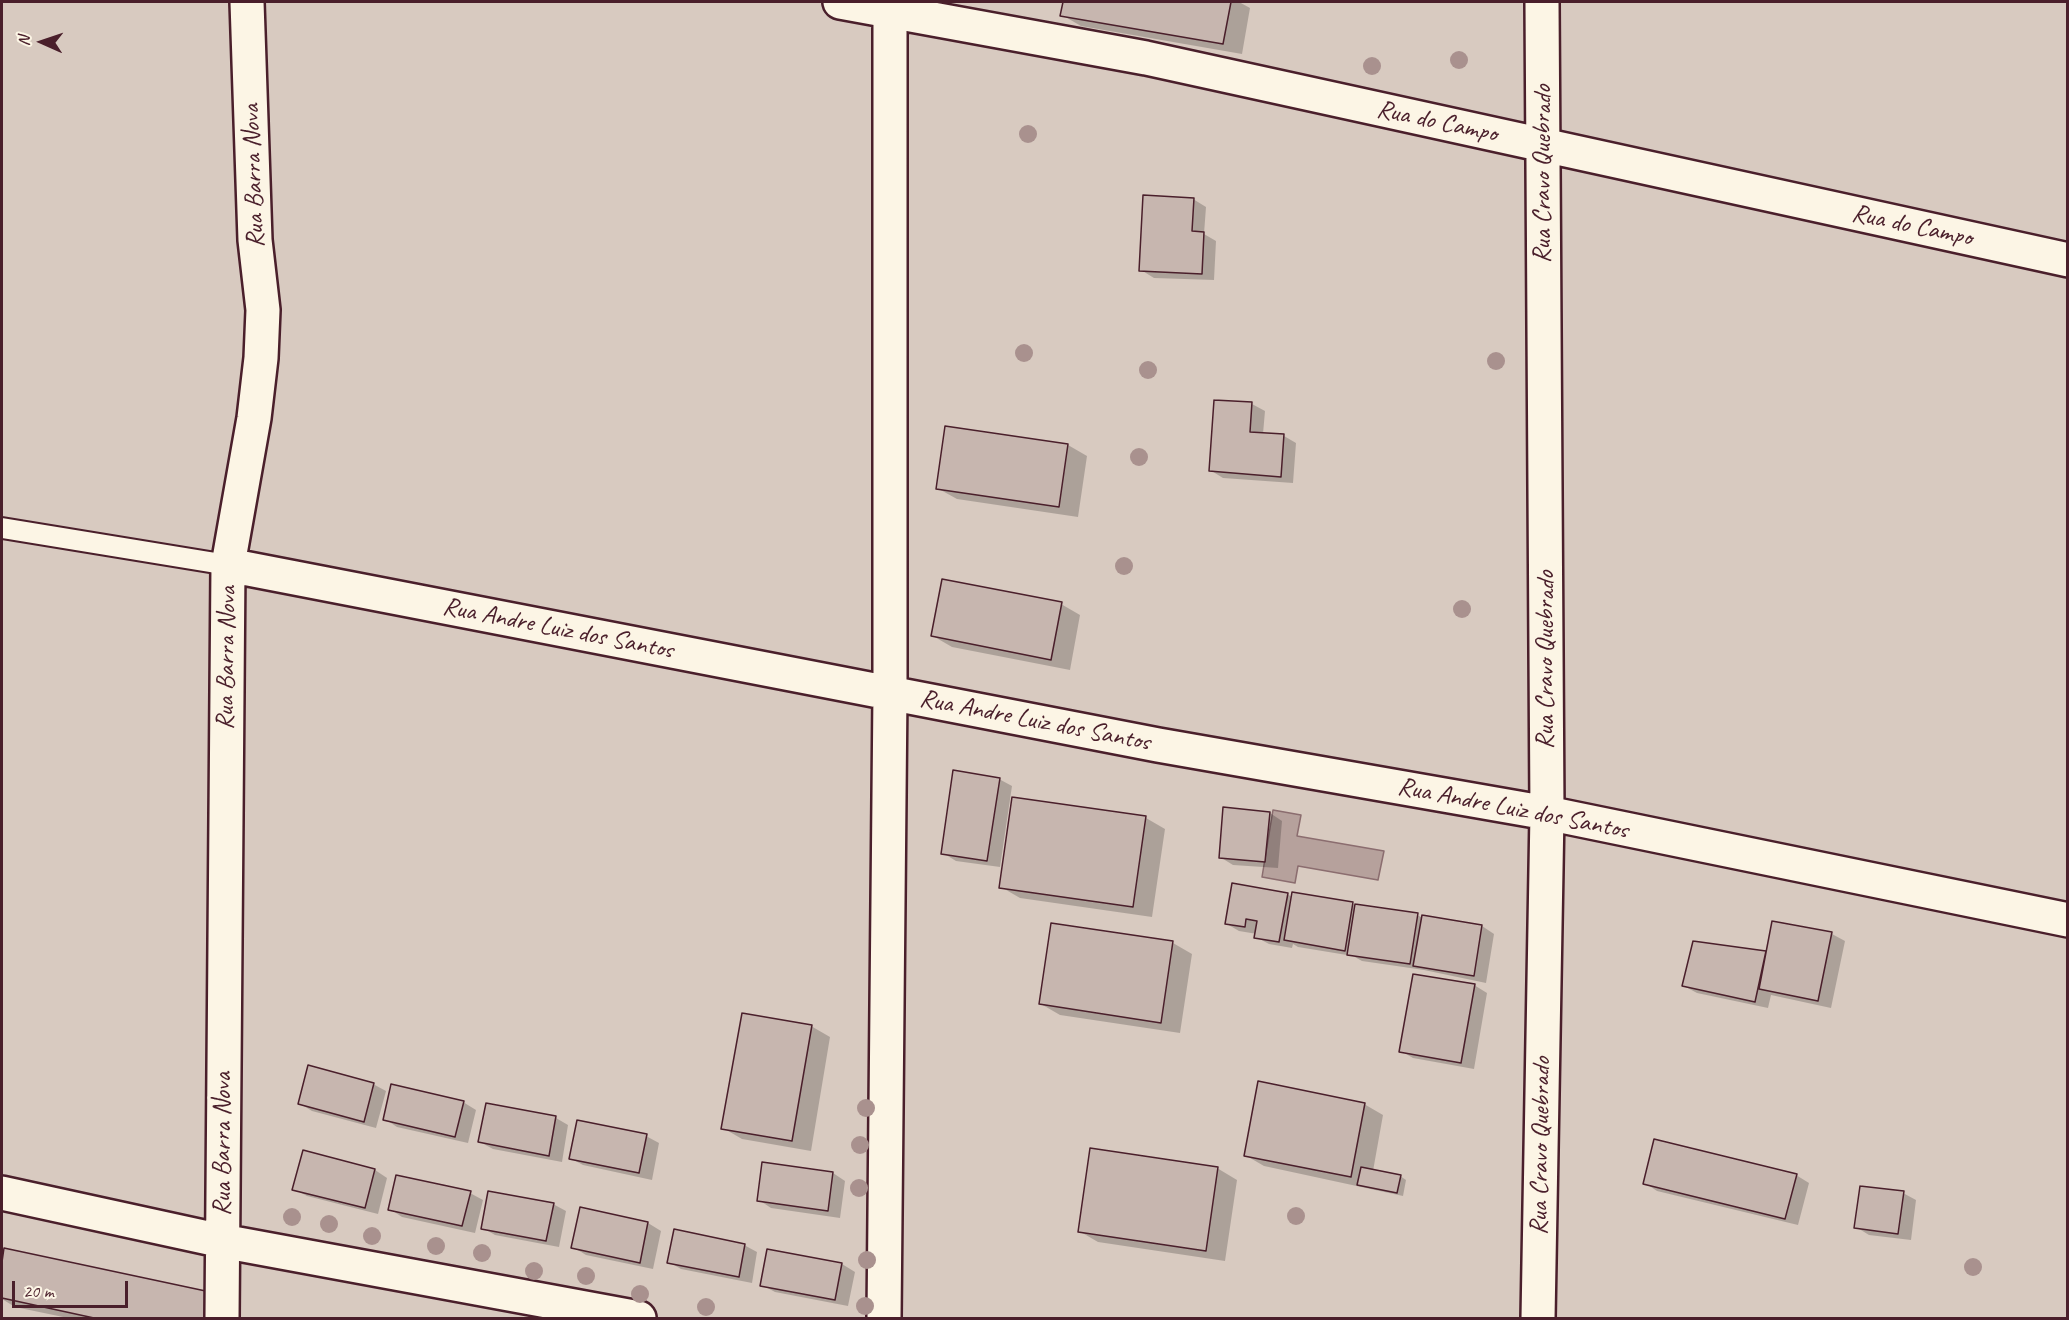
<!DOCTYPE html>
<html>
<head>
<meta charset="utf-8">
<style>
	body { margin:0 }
	#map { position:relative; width:2069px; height:1320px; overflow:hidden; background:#f1e8da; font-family:Caveat,sans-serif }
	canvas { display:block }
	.frame { position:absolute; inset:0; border:3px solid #4a1f2b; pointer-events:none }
	.north { position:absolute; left:12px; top:12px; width:60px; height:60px; -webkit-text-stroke:4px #fcf5e5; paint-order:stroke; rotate:273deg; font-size:16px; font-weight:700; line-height:24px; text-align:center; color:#4a1f2b }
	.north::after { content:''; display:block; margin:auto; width:21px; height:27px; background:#4a1f2b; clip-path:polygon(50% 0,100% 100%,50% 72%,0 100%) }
	.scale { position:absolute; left:12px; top:1281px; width:116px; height:27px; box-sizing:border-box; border:3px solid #4a1f2b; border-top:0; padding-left:8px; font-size:18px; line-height:21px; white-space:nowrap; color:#4a1f2b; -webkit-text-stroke:4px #fcf5e5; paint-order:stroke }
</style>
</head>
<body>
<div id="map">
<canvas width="2069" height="1320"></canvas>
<div class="frame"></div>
<div class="north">N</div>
<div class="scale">20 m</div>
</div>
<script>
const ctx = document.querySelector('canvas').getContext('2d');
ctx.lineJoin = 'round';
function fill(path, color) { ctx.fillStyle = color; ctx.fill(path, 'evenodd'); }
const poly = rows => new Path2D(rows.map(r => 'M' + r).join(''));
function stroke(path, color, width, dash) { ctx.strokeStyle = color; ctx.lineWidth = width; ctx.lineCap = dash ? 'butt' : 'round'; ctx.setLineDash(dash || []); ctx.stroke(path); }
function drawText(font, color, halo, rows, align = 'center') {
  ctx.font = font + ' Caveat,sans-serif'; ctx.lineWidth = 6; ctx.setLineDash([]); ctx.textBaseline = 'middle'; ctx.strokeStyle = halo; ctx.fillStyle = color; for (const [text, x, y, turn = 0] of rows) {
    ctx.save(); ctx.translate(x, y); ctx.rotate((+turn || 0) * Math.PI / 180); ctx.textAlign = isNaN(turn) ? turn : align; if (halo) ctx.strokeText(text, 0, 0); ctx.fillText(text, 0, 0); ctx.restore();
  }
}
fill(poly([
	[2,2,2067,2,2067,1318,2,1318]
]), '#d8cac0');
const water = poly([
	[1273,810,1301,815,1297,836,1384,851,1378,880,1298,866,1295,883,1262,877,1273,810]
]);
fill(water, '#b6a19c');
stroke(water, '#8b6d6f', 1.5);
fill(poly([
	[1064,2,1239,2,1250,8,1242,54,1081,26,1062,15],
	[1193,199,1206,207,1204,234,1216,241,1214,280,1154,278,1141,270],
	[1252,404,1265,411,1263,434,1284,436,1296,443,1293,483,1223,478,1210,470],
	[1068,445,1087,456,1078,517,957,499,937,488],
	[1061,604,1080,615,1070,670,952,647,933,636],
	[999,779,1012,786,1000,867,956,861,943,853],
	[1014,799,1146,818,1165,829,1152,917,1020,898,1001,887],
	[1270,813,1282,821,1278,868,1233,865,1220,857],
	[1287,894,1292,897,1352,903,1356,906,1417,915,1423,918,1482,926,1494,934,1486,983,1424,970,1362,961,1353,956,1298,947,1293,944,1292,948,1269,944,1256,937,1257,934,1239,931,1227,924],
	[1774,923,1832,934,1845,941,1831,1008,1771,995,1768,1008,1697,993,1684,986,1694,942,1768,953],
	[1173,943,1192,954,1180,1033,1060,1015,1041,1004],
	[1474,985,1487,993,1474,1069,1413,1058,1401,1051],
	[811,1026,830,1037,811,1151,742,1139,723,1128],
	[373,1084,386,1091,376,1128,312,1111,299,1103],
	[463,1102,476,1110,468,1143,397,1127,385,1119],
	[1364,1104,1383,1115,1373,1171,1400,1176,1406,1180,1403,1196,1264,1166,1245,1155],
	[556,1118,568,1125,562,1162,493,1149,480,1142],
	[646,1136,659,1143,652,1180,583,1165,570,1158],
	[1217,1168,1237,1180,1225,1261,1098,1242,1079,1231],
	[375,1170,387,1178,378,1214,307,1196,294,1189],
	[833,1173,845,1181,840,1218,771,1208,759,1200],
	[1796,1175,1809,1183,1798,1225,1657,1191,1645,1183],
	[470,1193,483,1200,475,1233,402,1217,390,1209],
	[1903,1193,1916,1200,1911,1240,1869,1235,1856,1227],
	[553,1204,566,1211,559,1247,495,1235,483,1228],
	[581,1209,648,1223,661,1231,653,1269,586,1255,573,1247],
	[744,1245,757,1252,752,1283,681,1269,669,1262],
	[6,1250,231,1318,68,1318,15,1307,2,1299,2,1269],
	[768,1250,842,1264,855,1272,848,1306,775,1292,762,1285]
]), '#0003');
const building = poly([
	[1063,2,1231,2,1223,44,1060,16,1063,2],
	[1143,195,1194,198,1192,231,1204,232,1202,274,1139,271,1143,195],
	[1214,400,1252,402,1250,432,1284,434,1281,477,1209,471,1214,400],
	[945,426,1068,444,1059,507,936,489,945,426],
	[942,579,1062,602,1051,660,931,636,942,579],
	[953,770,1000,778,987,861,941,854,953,770],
	[1012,797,1146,816,1133,907,999,888,1012,797],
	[1223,807,1270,812,1265,862,1219,858,1223,807],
	[1232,883,1288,893,1279,942,1254,938,1257,921,1246,919,1245,927,1225,924,1232,883],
	[1292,892,1353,902,1345,951,1284,940,1292,892],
	[1355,904,1418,913,1410,964,1347,955,1355,904],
	[1422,915,1482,925,1474,976,1413,966,1422,915],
	[1772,921,1832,932,1818,1001,1759,989,1772,921],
	[1051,923,1173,941,1161,1023,1039,1004,1051,923],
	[1693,941,1766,951,1755,1002,1682,986,1693,941],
	[1413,974,1475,984,1461,1063,1399,1052,1413,974],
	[742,1013,812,1025,792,1141,721,1129,742,1013],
	[308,1065,374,1083,364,1122,298,1104,308,1065],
	[1258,1081,1365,1103,1351,1177,1244,1156,1258,1081],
	[391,1084,464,1101,455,1137,383,1120,391,1084],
	[486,1103,556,1116,549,1156,478,1142,486,1103],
	[577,1120,647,1134,639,1173,569,1159,577,1120],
	[1654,1139,1797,1174,1785,1219,1643,1184,1654,1139],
	[1090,1148,1218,1167,1206,1251,1078,1232,1090,1148],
	[303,1150,375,1169,365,1208,292,1190,303,1150],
	[762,1162,833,1172,828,1211,757,1201,762,1162],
	[1361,1167,1401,1175,1397,1193,1357,1185,1361,1167],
	[396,1175,471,1191,462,1226,388,1210,396,1175],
	[1860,1186,1904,1191,1898,1234,1854,1228,1860,1186],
	[488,1191,554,1203,546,1241,481,1229,488,1191],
	[580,1207,648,1222,640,1263,571,1248,580,1207],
	[674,1229,745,1244,739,1277,667,1263,674,1229],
	[4,1248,215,1293,210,1318,94,1318,2,1298,2,1262,4,1248],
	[767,1249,842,1263,835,1300,760,1286,767,1249]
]);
fill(building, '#c7b6af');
stroke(building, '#4a1f2b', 1.5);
const service = poly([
	[2,528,228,565]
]);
const minor = poly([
	[840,2,1146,58,2068,260],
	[228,565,1158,745,1547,813,2068,920],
	[2,1193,222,1241,639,1318],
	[222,1318,228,565,254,418,261,358,263,310,255,240,247,2],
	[884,1318,890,692,890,2],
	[1538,1318,1547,813,1542,2]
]);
stroke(service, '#4a1f2b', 24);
stroke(minor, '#4a1f2b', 38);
stroke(service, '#fcf5e5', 20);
stroke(minor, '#fcf5e5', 33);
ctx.fillStyle = '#a9918e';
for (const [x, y] of [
	[1459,60],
	[1372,66],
	[1028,134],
	[1024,353],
	[1496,361],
	[1148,370],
	[1139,457],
	[1124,566],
	[1462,609],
	[866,1108],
	[860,1145],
	[859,1188],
	[1296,1216],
	[292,1217],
	[329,1224],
	[372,1236],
	[436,1246],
	[482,1253],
	[867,1260],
	[1973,1267],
	[534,1271],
	[586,1276],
	[640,1294],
	[865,1306],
	[706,1307]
]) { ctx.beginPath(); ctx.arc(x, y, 9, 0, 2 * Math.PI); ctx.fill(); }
drawText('26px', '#4a1f2b', '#fcf5e5', [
	["Rua do Campo",1437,122,12],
	["Rua Cravo Quebrado",1543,174,-90],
	["Rua Barra Nova",254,176,-92],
	["Rua do Campo",1912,226,12],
	["Rua Andre Luiz dos Santos",558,629,11],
	["Rua Barra Nova",227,658,-89],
	["Rua Cravo Quebrado",1546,660,-90],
	["Rua Andre Luiz dos Santos",1035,721,11],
	["Rua Andre Luiz dos Santos",1513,809,11],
	["Rua Barra Nova",223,1144,-90],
	["Rua Cravo Quebrado",1541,1146,-89]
]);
</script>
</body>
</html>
